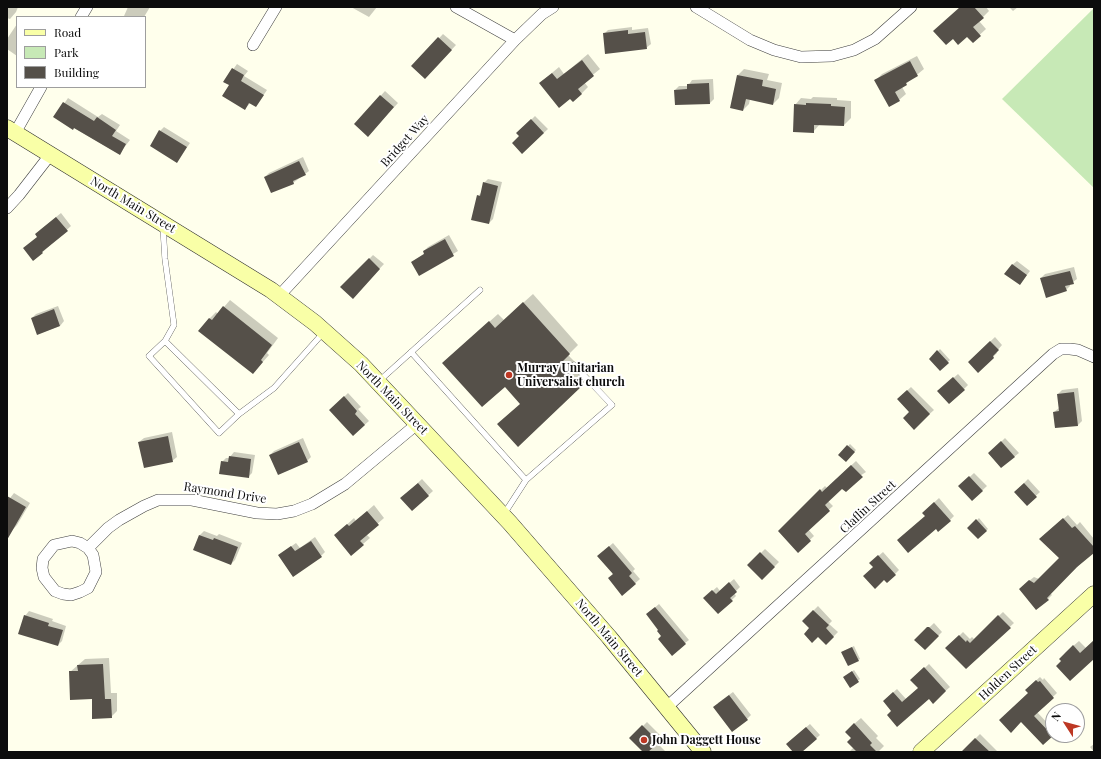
<!DOCTYPE html>
<html>
<head>
<meta charset="utf-8">
<style>
	body { margin:0 }
	#map { position:relative; width:1101px; height:759px; overflow:hidden; background:#ffffec; font-family:"Playfair Display",serif }
	canvas { display:block }
	.frame { position:absolute; inset:0; border:8px solid #0c0c0c; pointer-events:none }
	.legend { position:absolute; left:16px; top:16px; width:130px; height:72px; box-sizing:border-box; background:#fff; border:1px solid #9e9e9e; margin:0; padding:5px 7px; list-style:none; font-size:12px; color:#0c0c0c }
	.legend li { display:flex; align-items:center; gap:8px; height:20px }
	.legend b { width:20px; border:1px solid #9e9e9e }
	.north { position:absolute; left:1045px; top:703px; width:40px; height:40px; box-sizing:border-box; background:#fff; border:1px solid #9e9e9e; border-radius:50%; rotate:306deg; font-size:11px; font-weight:700; line-height:16px; text-align:center; color:#0c0c0c }
	.north::after { content:''; display:block; margin:auto; width:14px; height:18px; background:#bd3824; clip-path:polygon(50% 0,100% 100%,50% 72%,0 100%) }
</style>
</head>
<body>
<div id="map">
<canvas width="1101" height="759"></canvas>
<div class="frame"></div>
<ul class="legend">
<li><b style="height:5px;background:#f9ffa7"></b>Road</li>
<li><b style="height:11px;background:#c7e9b6"></b>Park</li>
<li><b style="height:11px;background:#555049"></b>Building</li>
</ul>
<div class="north">N</div>
</div>
<script>
const ctx = document.querySelector('canvas').getContext('2d');
ctx.lineJoin = 'round';
function fill(path, color) { ctx.fillStyle = color; ctx.fill(path, 'evenodd'); }
const poly = rows => new Path2D(rows.map(r => 'M' + r).join(''));
function stroke(path, color, width, dash) { ctx.strokeStyle = color; ctx.lineWidth = width; ctx.lineCap = dash ? 'butt' : 'round'; ctx.setLineDash(dash || []); ctx.stroke(path); }
function drawText(font, color, halo, rows, align = 'center') {
  ctx.font = font + ' "Playfair Display",serif'; ctx.lineWidth = 4; ctx.setLineDash([]); ctx.textBaseline = 'middle'; ctx.strokeStyle = halo; ctx.fillStyle = color; for (const [text, x, y, turn = 0] of rows) {
    ctx.save(); ctx.translate(x, y); ctx.rotate((+turn || 0) * Math.PI / 180); ctx.textAlign = isNaN(turn) ? turn : align; if (halo) ctx.strokeText(text, 0, 0); ctx.fillText(text, 0, 0); ctx.restore();
  }
}
fill(poly([
	[1094,8,1094,188,1002,99]
]), '#c7e9b6');
fill(poly([
	[7,7,18,7,16,12,10,19,7,18],
	[128,7,150,7,144,17,125,17,124,16],
	[351,7,377,7,369,17],
	[960,7,986,7,989,11,979,21,986,29,973,41],
	[1009,7,1018,7,1013,11],
	[17,24,17,56,7,49,7,39],
	[632,27,632,30,648,28,651,44,646,48,604,34,608,30],
	[443,34,456,45,429,74,413,66],
	[588,54,600,69,584,82,588,87,581,94,540,83,559,67,564,74],
	[917,56,924,69,902,87,906,94,899,100,876,80,882,74],
	[237,64,248,71,244,76,267,90,256,106,251,102,245,109,230,84,225,81],
	[744,69,769,74,767,80,782,83,779,98,773,104,750,99,749,104,743,110,738,75],
	[713,79,714,99,710,103,675,90,679,86,688,86,692,80],
	[385,91,398,103,372,131,355,124],
	[813,97,837,98,837,100,851,101,851,118,844,125,820,124,813,132,795,105,801,98,811,99],
	[68,98,98,117,102,114,120,125,116,131,130,140,119,154,55,117],
	[535,116,548,129,522,153,520,136,518,133],
	[164,127,190,143,177,162,160,131],
	[303,157,309,171,293,183,265,177,269,173],
	[488,179,502,182,493,219,489,223,478,196,482,192,484,183],
	[61,213,71,226,34,260,40,230],
	[449,235,458,251,419,274,412,262,425,253,424,251,428,247],
	[373,255,384,264,353,297,342,287],
	[1017,261,1030,271,1020,284,1012,265],
	[1074,267,1077,279,1070,284,1070,286,1066,290,1041,278,1045,274],
	[533,294,578,345,568,355,590,377,581,386,521,403,505,385,452,355,498,314,504,320],
	[230,300,278,338,267,353,269,355,253,373,200,331,210,318,216,312,218,314],
	[58,306,64,321,60,326,38,334,32,318,36,314],
	[995,337,1002,345,996,352,997,353,978,372,969,362],
	[940,349,950,360,940,369,930,359],
	[958,374,968,385,950,403,939,391],
	[911,387,934,410,914,428,911,412,898,399],
	[1078,388,1082,421,1078,425,1055,427,1054,412,1059,408,1058,394,1062,390],
	[348,393,361,407,358,409,369,421,353,435,331,410],
	[172,432,177,457,172,461,139,442,144,438],
	[303,438,311,457,307,461,270,455,274,451],
	[1005,438,1019,453,1001,467,989,454],
	[850,444,856,450,846,461,840,455],
	[234,452,255,455,252,473,248,477,222,462,226,458,229,458],
	[856,461,866,472,843,487,828,501,833,506,808,529,814,536,798,551,780,531,825,486,827,488],
	[974,473,987,486,972,500,960,486],
	[422,479,433,491,412,510,406,494],
	[1028,479,1040,492,1027,504,1015,492],
	[14,493,30,503,17,525,7,536,7,502],
	[939,498,954,516,950,520,926,516,927,509],
	[374,505,384,518,366,534,370,538,363,544,342,529,354,518,356,521],
	[1068,515,1077,525,1080,522,1094,539,1094,551,1050,593,1052,595,1048,599,1024,585,1034,577,1039,579,1060,558,1044,535],
	[979,518,988,529,978,538,969,528],
	[204,531,217,536,219,534,242,543,235,560,231,564,195,550,200,535],
	[315,537,325,552,321,556,279,555,296,543,300,548],
	[613,543,635,569,633,571,640,579,622,595,603,552],
	[765,549,779,562,762,579,749,565],
	[883,552,899,570,895,574,874,567,875,559],
	[734,579,740,587,734,593,736,596,718,613,709,594,717,587,720,591],
	[659,604,689,640,685,643,662,636,651,611],
	[818,606,832,621,829,624,838,632,826,644,803,621],
	[29,611,53,619,52,621,66,626,62,641,58,645,25,616],
	[1003,612,1014,623,966,668,947,648,963,632,970,639,972,637,974,639],
	[934,623,942,632,925,649,916,640],
	[1079,641,1086,648,1094,641,1094,659,1062,661,1065,653],
	[854,646,860,659,858,660,842,652],
	[109,658,111,693,117,693,117,711,111,717,70,672,85,659],
	[929,664,950,687,933,702,929,698,893,711,888,697,897,689,906,699,920,688,912,680],
	[854,670,860,679,850,687,846,676],
	[1040,677,1043,680,1044,678,1057,693,1037,712,1053,729,1053,734,1043,744,1021,721,1030,686],
	[733,692,751,715,747,719,718,703],
	[861,718,878,736,876,738,884,746,878,752,849,752,854,747,853,725],
	[647,722,662,737,657,743,665,751,663,752,644,752,631,738],
	[810,724,820,735,801,752,794,752,791,740],
	[980,734,998,752,962,752],
	[1094,744,1094,752,1090,747]
]), '#0003');
fill(poly([
	[960,7,974,7,984,18,973,27,981,36,973,43,967,37,958,45,953,39,946,45,933,31],
	[628,30,628,34,645,32,647,49,605,54,603,33],
	[438,37,452,50,425,79,411,66],
	[582,60,594,76,578,89,582,94,573,102,570,99,559,108,539,83,552,73,557,79],
	[910,61,918,76,906,83,907,85,895,92,900,101,889,107,874,80],
	[232,68,244,75,241,81,264,95,256,107,249,103,245,110,222,96,229,85,223,82],
	[737,75,763,80,762,86,776,89,773,105,746,99,743,111,730,108],
	[709,83,710,104,675,105,674,90,687,89,687,84],
	[380,95,394,107,368,137,354,124],
	[63,102,94,121,97,117,116,130,112,136,126,144,120,155,74,128,73,130,53,117],
	[806,103,831,104,831,106,845,107,844,126,814,125,814,133,793,132,794,104,806,105],
	[531,119,544,133,522,154,512,143,519,136,516,133],
	[159,130,187,147,177,163,150,146],
	[299,161,306,175,293,181,294,184,271,193,264,177],
	[483,182,498,186,489,224,471,220,477,195,480,196],
	[56,217,68,231,42,252,43,253,33,261,23,248,37,237,35,234],
	[445,239,454,256,419,276,411,262,424,254,423,251],
	[369,258,380,269,353,299,340,287],
	[1012,264,1027,275,1020,285,1004,274],
	[1070,271,1074,284,1065,286,1067,291,1046,298,1040,278],
	[523,302,570,354,560,364,582,386,518,447,497,424,520,404,505,387,482,407,442,363,489,321,495,328],
	[223,306,272,345,261,360,263,362,253,374,198,331,209,318,212,320],
	[54,309,60,326,37,335,31,318],
	[990,341,999,350,993,356,994,358,978,373,968,362],
	[937,350,949,363,940,371,929,359],
	[953,377,965,390,949,404,937,391],
	[907,390,930,414,914,430,903,418,909,412,897,399],
	[1074,392,1078,426,1055,428,1053,412,1059,411,1057,394],
	[344,396,357,411,355,414,365,425,353,436,329,410],
	[168,436,173,462,144,468,138,442],
	[1001,441,1015,457,1001,468,988,453],
	[299,442,308,462,278,475,269,455],
	[847,445,855,452,846,462,838,455],
	[229,456,251,459,249,478,219,474,221,461,228,462],
	[851,465,863,477,846,492,842,489,825,505,830,511,805,534,811,541,798,553,778,531,820,489,822,492],
	[969,476,983,491,972,501,958,486],
	[418,483,429,496,412,511,400,498],
	[1024,483,1037,497,1027,506,1014,492],
	[7,496,26,507,7,540],
	[934,502,951,521,938,532,936,529,908,553,897,540,925,516,922,513],
	[367,511,379,525,360,541,364,545,351,556,334,535,347,524,349,526],
	[1063,518,1072,528,1075,526,1094,547,1094,553,1077,567,1047,598,1049,600,1036,610,1019,589,1029,580,1034,583,1059,558,1039,539],
	[976,519,987,531,978,539,967,528],
	[199,535,213,540,214,538,238,547,231,565,193,550],
	[311,541,322,557,293,577,278,555,291,546,295,551],
	[609,546,632,573,629,576,636,584,622,596,608,578,613,574,597,556],
	[760,552,775,567,762,580,747,565],
	[878,555,896,575,887,583,884,580,875,589,863,576,873,567,869,563],
	[729,582,737,592,730,598,733,601,718,614,703,598,712,590,716,594],
	[655,607,686,644,672,656,658,639,661,636,657,631,658,630,646,614],
	[813,610,829,625,826,628,834,637,826,645,818,637,812,643,804,634,809,628,802,621],
	[24,615,49,623,48,626,63,630,58,646,18,634],
	[998,615,1011,628,966,669,945,648,959,635,966,642,967,640,970,643],
	[927,627,929,627,939,636,925,650,914,640],
	[1094,640,1094,659,1070,681,1056,666,1061,661,1059,659,1073,645,1080,653],
	[852,647,859,661,848,666,841,652],
	[103,664,105,699,111,699,112,718,92,719,92,699,70,700,69,671,78,671,77,665],
	[924,667,946,691,933,704,929,699,897,727,887,715,891,711,883,701,893,692,902,702,918,688,910,680],
	[852,671,859,682,850,688,843,677],
	[1036,680,1038,682,1040,681,1054,698,1034,716,1053,736,1043,745,1021,722,1011,733,999,720,1028,693,1025,690],
	[729,695,748,720,732,732,713,707],
	[854,723,872,743,870,745,877,752,857,752,847,742,851,738,845,732],
	[642,725,659,742,648,752,643,752,629,738],
	[806,727,817,739,802,752,793,752,786,744],
	[975,738,990,752,961,752]
]), '#555049');
const service = poly([
	[163,227,165,259,174,325,165,341,149,356,219,433,239,414,274,388,324,332],
	[165,341,239,414],
	[411,352,526,480],
	[378,382,480,290],
	[504,514,526,480,612,405,574,365]
]);
const minor = poly([
	[456,7,515,40],
	[696,7,750,40,774,50,801,57,832,56,854,50,875,39,911,7],
	[81,17,87,7],
	[253,45,276,7],
	[15,133,41,87],
	[7,208,19,195,50,155],
	[279,296,515,40,542,14,553,7],
	[88,548,93,555,96,572,88,588,80,592,71,595,63,594,55,591,44,577,42,568,43,559,54,545,72,541,80,543,88,548,108,528,119,520,144,506,158,500,192,500,257,513,277,514,294,511,312,504,345,484,417,424],
	[667,707,1053,354,1061,349,1070,349,1078,350,1094,357]
]);
const secondary = poly([
	[7,128,271,290,315,323,361,364,510,523,609,637,703,752],
	[921,752,1094,594]
]);
stroke(service, '#3f3f3f', 6);
stroke(minor, '#3f3f3f', 12);
stroke(secondary, '#2e2e2e', 17);
stroke(service, '#fff', 5.5);
stroke(minor, '#fff', 11);
stroke(secondary, '#f9ffa7', 16);
for (const [x, y, r, color] of [
	[509,375,4,"#bd3824"],
	[644,740,4,"#bd3824"]
]) { const dot = new Path2D(); dot.arc(x, y, r, 0, 2 * Math.PI); ctx.fillStyle = color; ctx.fill(dot); stroke(dot, '#fff', 1.5); }
drawText('12px', '#0c0c0c', '#fff', [
	["Bridget Way",405,141,-48],
	["North Main Street",133,205,31],
	["North Main Street",392,398,46],
	["Raymond Drive",225,493,9],
	["Claflin Street",868,507,-43],
	["North Main Street",609,638,50],
	["Holden Street",1008,673,-43]
]);
drawText('bold 12px', '#0c0c0c', '#fff', [
	["Murray Unitarian",517,368],
	["Universalist church",517,382],
	["John Daggett House",652,740]
], 'left');
</script>
</body>
</html>
